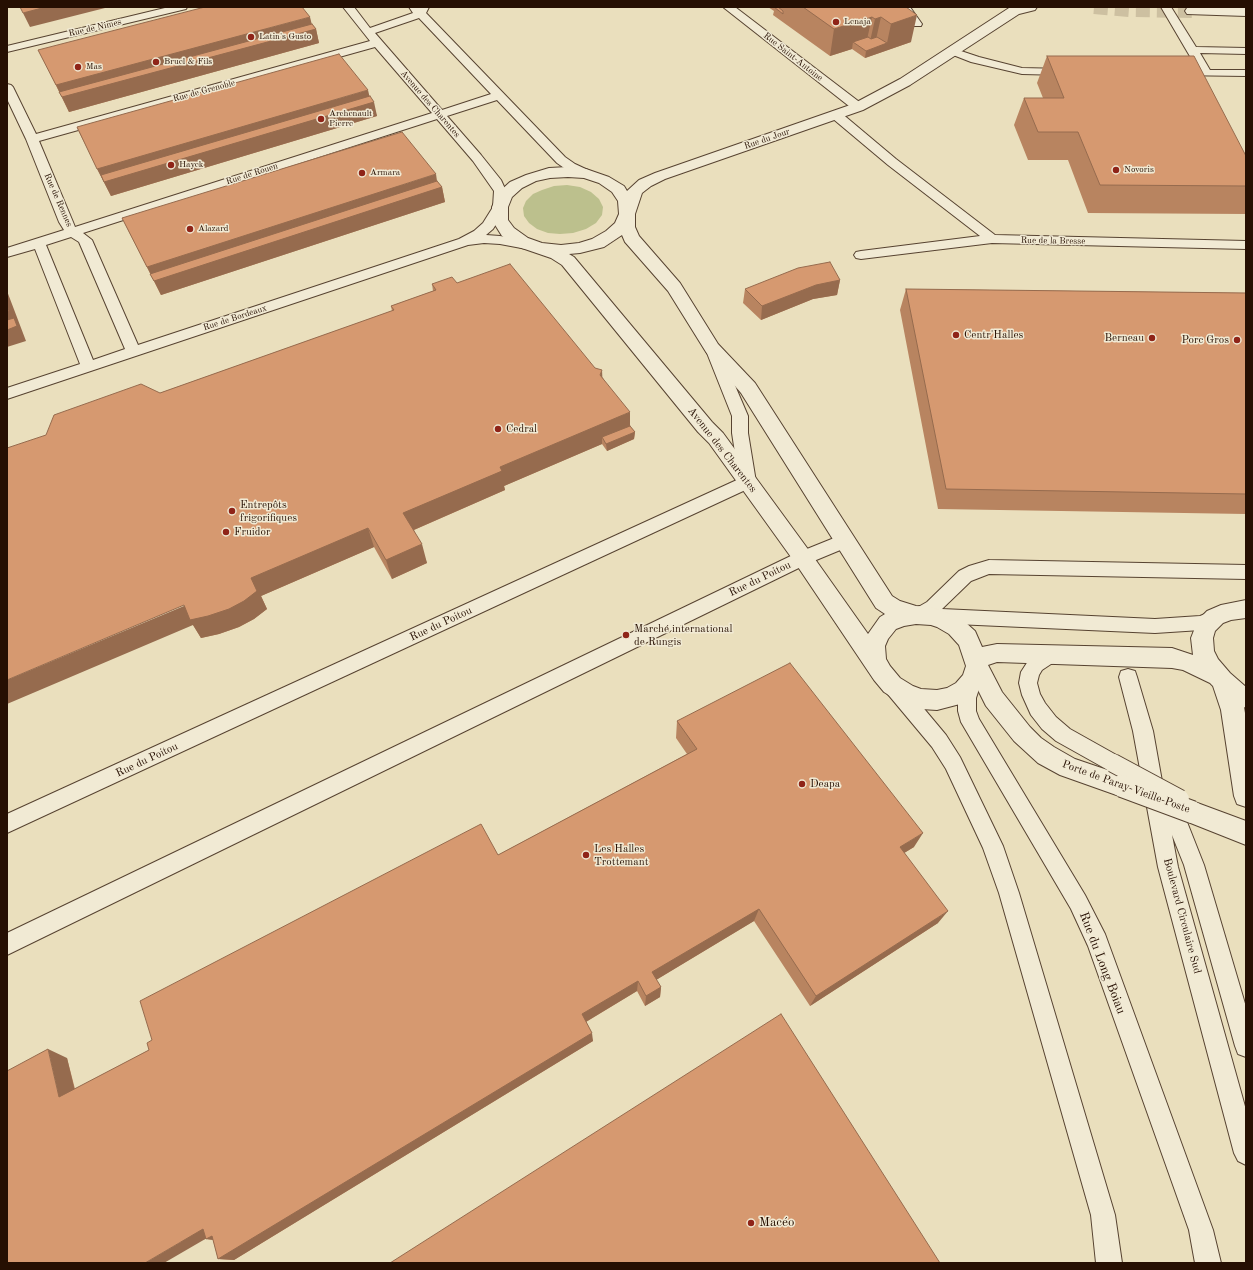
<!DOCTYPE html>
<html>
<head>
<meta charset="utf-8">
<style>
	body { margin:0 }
	#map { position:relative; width:1253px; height:1270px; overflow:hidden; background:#eadfbd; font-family:"Old Standard TT",serif }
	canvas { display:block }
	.frame { position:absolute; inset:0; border:8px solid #260f02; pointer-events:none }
</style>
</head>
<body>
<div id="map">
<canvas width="1253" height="1270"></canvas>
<div class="frame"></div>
</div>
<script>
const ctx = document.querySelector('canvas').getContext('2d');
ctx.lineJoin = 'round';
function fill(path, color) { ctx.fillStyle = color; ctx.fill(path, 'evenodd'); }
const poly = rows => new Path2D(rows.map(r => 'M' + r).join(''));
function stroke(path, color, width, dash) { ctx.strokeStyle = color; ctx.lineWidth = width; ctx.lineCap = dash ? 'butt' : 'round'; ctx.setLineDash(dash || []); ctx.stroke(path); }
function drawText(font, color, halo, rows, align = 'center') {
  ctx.font = font + ' "Old Standard TT",serif'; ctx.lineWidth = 3; ctx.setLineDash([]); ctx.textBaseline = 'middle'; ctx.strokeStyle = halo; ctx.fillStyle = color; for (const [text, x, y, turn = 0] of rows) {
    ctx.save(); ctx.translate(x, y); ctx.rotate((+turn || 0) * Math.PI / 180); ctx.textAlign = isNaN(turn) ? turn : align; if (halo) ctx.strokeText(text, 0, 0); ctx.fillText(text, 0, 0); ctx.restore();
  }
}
fill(poly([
	[567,185,580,187,591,192,599,199,603,207,602,215,596,223,586,229,573,233,560,234,548,233,537,229,529,223,524,216,523,208,526,201,533,194,542,190,554,186]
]), '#bcc08d');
stroke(poly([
	[1094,7,1130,10,1192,11]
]), '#cdc0a1', 14, [14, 7]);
const lane = poly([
	[169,7,187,7,186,9,7,52,7,46,169,7],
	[343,7,354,7,370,28,413,13,409,7,429,7,426,13,565,157,575,164,590,171,592,174,590,177,582,177,567,170,557,163,497,100,447,116,481,155,501,180,506,191,507,207,493,229,486,235,500,236,537,243,539,246,537,249,532,250,500,244,484,243,468,245,7,399,7,388,80,364,35,249,7,257,7,248,64,230,59,222,26,139,7,99,7,84,11,85,13,87,36,134,370,41,343,7],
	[419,18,491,94,442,110,375,33,419,18],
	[375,47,432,113,75,227,73,222,39,141,375,47],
	[437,119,473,161,494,191,493,207,483,223,474,231,459,239,138,345,92,240,83,233,437,119],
	[71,237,79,242,125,349,93,360,46,245,71,237],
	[723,7,735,7,862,104,864,107,862,110,854,110,723,7],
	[899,7,910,7,922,24,921,26,913,26,899,7],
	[1161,7,1171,7,1196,47,1246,48,1246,54,1200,53,1210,70,1246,70,1246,76,1174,75,1172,73,1174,71,1178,70,1198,70,1161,7],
	[952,48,979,57,1022,68,1064,69,1068,70,1070,72,1068,74,1064,75,1022,74,971,62,948,53,946,51,952,48],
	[836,111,840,112,896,159,995,235,1246,241,1246,249,992,243,861,259,856,258,854,255,856,252,861,251,980,236,888,165,832,118,830,115,832,112,836,111],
	[712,343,717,344,719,348,748,416,748,433,756,482,754,486,7,833,7,814,739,479,732,433,732,416,705,348,707,344,712,343],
	[844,534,850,536,852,541,850,546,809,563,7,955,7,933,797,553,844,534],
	[989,560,1246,565,1246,579,989,574,971,581,942,609,1155,619,1200,616,1215,610,1221,612,1224,617,1221,622,1201,630,1155,633,933,623,926,619,916,622,910,620,907,615,910,610,920,606,927,602,959,571,969,566,989,560],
	[1058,646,1064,649,1067,654,1064,659,1051,664,1042,670,1039,675,1037,683,1040,694,1045,703,1056,717,1070,729,1120,757,1123,763,1120,769,1113,772,1106,769,1056,741,1042,729,1031,715,1022,695,1019,683,1021,672,1030,658,1039,653,1058,646],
	[1128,669,1135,671,1137,677,1153,731,1163,787,1167,786,1174,789,1204,865,1246,1007,1246,1057,1238,1054,1235,1046,1184,865,1172,835,1178,867,1246,1110,1246,1165,1238,1161,1234,1153,1158,867,1133,731,1119,677,1121,671,1128,669],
	[973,672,980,674,982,680,976,698,976,711,979,719,1085,895,1105,934,1213,1230,1221,1263,1195,1263,1189,1230,1088,946,1071,909,961,722,958,711,958,698,966,674,973,672],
	[893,678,900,680,946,735,960,757,1003,846,1019,893,1115,1215,1122,1263,1096,1263,1091,1215,999,893,983,848,946,769,932,747,886,692,884,686,886,680,893,678]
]);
const street = poly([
	[1014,7,1037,7,1035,10,1019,14,910,85,863,110,665,179,651,186,642,193,635,214,635,227,639,236,680,283,718,344,755,383,892,596,900,601,916,606,931,607,953,615,965,622,975,631,982,647,997,644,1172,648,1193,655,1191,638,1198,620,1207,611,1221,605,1246,600,1246,618,1231,620,1223,623,1215,631,1213,638,1214,651,1218,659,1230,673,1246,687,1246,708,1244,707,1246,719,1246,807,1237,804,1234,796,1221,710,1213,686,1210,683,1183,670,1172,668,997,662,988,665,1002,692,1030,727,1041,738,1054,747,1075,759,1131,778,1134,786,1131,794,1122,797,1060,775,1038,763,1014,741,986,706,978,690,972,697,960,704,937,710,921,709,906,704,898,701,884,692,874,680,796,564,709,443,698,432,562,265,551,258,516,246,502,236,492,220,492,207,499,192,510,182,526,175,549,168,568,167,586,169,609,177,624,186,627,191,639,180,655,173,853,104,900,79,1009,8,1014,7],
	[568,177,584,178,599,183,612,192,618,201,619,214,615,223,606,231,592,239,579,243,561,245,542,243,528,238,514,228,508,220,508,207,512,197,522,188,536,181,550,178,568,177],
	[622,235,625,242,668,291,706,352,741,393,876,608,885,614,880,617,868,634,810,552,723,433,712,422,574,257,569,254,580,253,604,247,622,235],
	[916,624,931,625,937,627,949,634,959,645,966,666,963,675,956,683,947,688,937,690,921,689,913,686,900,678,890,666,886,659,885,646,888,639,896,629,904,626,916,624],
	[1192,7,1246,8,1246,16,1187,14,1185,11,1187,8,1192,7],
	[1192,801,1246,821,1246,845,1183,820,1180,812,1183,804,1192,801]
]);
stroke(lane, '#574331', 2);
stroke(street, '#574331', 2);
fill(lane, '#f1ead4');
fill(street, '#f1ead4');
const laneBridge = poly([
	[1113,763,1180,799]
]);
const streetBridge = poly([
	[1122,786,1192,812]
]);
stroke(laneBridge, '#574331', 20, []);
stroke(streetBridge, '#574331', 24, []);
stroke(laneBridge, '#f1ead4', 18);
stroke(streetBridge, '#f1ead4', 22);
fill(poly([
	[768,7,906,7,911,42,865,58,852,49,830,56,773,15,774,11],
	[312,24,316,29,319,43,69,112,39,51],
	[1047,56,1246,156,1246,214,1088,213,1068,160,1028,160,1014,125,1024,98,1043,98,1037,83],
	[370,96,377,116,111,196,77,128],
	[437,181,442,187,445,202,161,295,122,218],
	[840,280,837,295,813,299,761,320,743,303,745,289],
	[457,283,603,378,630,426,635,432,634,439,607,451,602,444,504,486,505,490,414,530,427,563,392,579,374,547,261,596,267,609,254,619,239,627,219,634,201,638,193,625,160,393,392,311,391,306,433,291,432,284],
	[906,289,1246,293,1246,514,938,509,900,310],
	[677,721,914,847,904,853,938,923,810,1006,754,921,656,980,661,987,660,997,645,1006,637,991,586,1022,593,1041,234,1260,218,1259,213,1240,206,1239,7,1263,67,1058,75,1089,149,1050,498,855,687,754,676,738]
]), '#b88460');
fill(poly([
	[41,7,109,7,30,27,23,13],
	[917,15,911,42,865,58,866,51,887,43,891,24],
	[310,17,313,29,316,29,319,43,69,112,56,85],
	[872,17,866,44,853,42,852,49,830,56,834,29],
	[881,17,875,44,869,46,875,19],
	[368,90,371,103,374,102,377,116,111,196,97,169],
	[436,174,438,188,442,187,445,202,161,295,147,267],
	[840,280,837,295,813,299,761,320,762,306,816,285],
	[7,291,26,341,7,347],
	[602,370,603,391,600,375],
	[630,412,630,433,602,437,602,444,504,486,505,490,409,532,403,513,500,467],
	[635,432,634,439,607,451,606,444],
	[368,528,374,547,261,596,267,609,254,619,239,627,219,634,201,638,193,625,7,704,7,680,251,578],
	[422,544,427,563,392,579,386,560],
	[923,833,914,847,891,861,900,847],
	[759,909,754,921,651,983,652,972],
	[948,911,938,923,810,1006,816,996],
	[638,981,637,991,584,1023,582,1014],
	[661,987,660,997,645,1006,646,996],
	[592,1033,593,1041,234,1260,218,1259],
	[48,1049,67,1058,78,1104,59,1097],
	[203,1229,219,1231,164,1263,145,1263],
	[212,1236,222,1241,206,1239]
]), '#966b4e');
const building = poly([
	[20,7,41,7,42,8,23,13,20,7],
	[205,7,302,7,310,17,56,85,38,50,205,7],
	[774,7,778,7,783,11,783,14,774,7],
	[803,7,906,7,917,15,891,24,881,17,875,19,872,17,834,29,803,7],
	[312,24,316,29,62,97,59,92,312,24],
	[868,37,871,39,877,37,887,43,866,51,853,42,868,37],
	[339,54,368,90,97,169,77,127,339,54],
	[1047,56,1194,56,1246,156,1246,186,1100,185,1078,132,1038,132,1024,98,1064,98,1047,56],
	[370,96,374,102,104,182,101,175,370,96],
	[402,132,436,174,147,267,122,218,402,132],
	[437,181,442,187,154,281,150,274,437,181],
	[830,262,840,280,816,285,762,306,745,289,798,268,830,262],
	[510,264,595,368,602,370,600,375,630,412,500,467,502,471,403,513,422,544,386,560,368,528,251,578,257,591,244,601,229,609,208,616,190,620,184,605,7,680,7,448,46,435,54,415,141,384,160,393,394,310,391,306,436,290,432,284,452,277,457,283,510,264],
	[906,289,1246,293,1246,494,946,489,906,289],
	[7,305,9,311,7,312,7,305],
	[14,318,17,326,7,330,7,320,14,318],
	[630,426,635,432,606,444,602,437,630,426],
	[790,663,923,833,900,847,948,911,816,996,759,909,652,972,661,987,646,996,638,981,582,1014,592,1033,218,1259,212,1236,206,1239,203,1229,145,1263,7,1263,7,1071,48,1049,59,1097,149,1050,147,1043,152,1040,140,1001,481,824,498,855,697,749,677,721,790,663],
	[781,1014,940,1263,390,1263,781,1014]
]);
fill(building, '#d69970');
stroke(building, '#966b4e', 1);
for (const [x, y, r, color] of [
	[836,22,4,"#8f2418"],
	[251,37,4,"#8f2418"],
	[156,62,4,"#8f2418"],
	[78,67,4,"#8f2418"],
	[321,119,4,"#8f2418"],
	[171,165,4,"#8f2418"],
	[1116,170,4,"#8f2418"],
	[362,173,4,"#8f2418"],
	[190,229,4,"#8f2418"],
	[956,335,4,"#8f2418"],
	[1152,338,4,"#8f2418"],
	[1237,340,4,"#8f2418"],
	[498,429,4,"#8f2418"],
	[232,511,4,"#8f2418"],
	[226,532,4,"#8f2418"],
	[626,635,4,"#8f2418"],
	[802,784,4,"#8f2418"],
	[586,855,4,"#8f2418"],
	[751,1223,4,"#8f2418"]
]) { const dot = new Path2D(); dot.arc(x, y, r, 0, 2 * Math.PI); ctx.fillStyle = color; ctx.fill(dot); stroke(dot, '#f1ead4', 1.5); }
drawText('9px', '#260f02', '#f1ead4', [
	["Lenaja",844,22],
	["Latin's Gusto",259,37],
	["Bruel & Fils",164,62],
	["Mas",86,67],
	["Archenault",329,114],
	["Pierre",329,124],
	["Hayek",179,165],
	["Novoris",1124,170],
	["Armara",370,173],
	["Alazard",198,229]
], 'left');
drawText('9px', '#260f02', '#f1ead4', [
	["Rue de Nîmes",95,28,-13],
	["Rue Saint-Antoine",793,57,38],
	["Rue de Grenoble",204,91,-15],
	["Avenue des Charentes",430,104,49],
	["Rue du Jour",767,139,-19],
	["Rue de Rouen",252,174,-18],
	["Rue de Rennes",58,200,66],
	["Rue de la Bresse",1053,241,1],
	["Rue de Bordeaux",235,318,-18]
]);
drawText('11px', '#260f02', '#f1ead4', [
	["Centr'Halles",964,335],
	["Berneau",1144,338,"right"],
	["Porc Gros",1229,340,"right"],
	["Cedral",506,429],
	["Entrepôts",240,505],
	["frigorifiques",240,518],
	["Fruidor",234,532],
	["Marché international",634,629],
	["de Rungis",634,642],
	["Deapa",810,784],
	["Les Halles",594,849],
	["Trottemant",594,862]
], 'left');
drawText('11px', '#260f02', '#f1ead4', [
	["Avenue des Charentes",722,450,52],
	["Rue du Poitou",760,579,-26],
	["Rue du Poitou",441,624,-25],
	["Rue du Poitou",147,760,-25],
	["Porte de Paray-Vieille-Poste",1126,787,20],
	["Boulevard Circulaire Sud",1182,916,75]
]);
drawText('13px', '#260f02', '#f1ead4', [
	["Rue du Long Boiau",1102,963,69]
]);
drawText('13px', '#260f02', '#f1ead4', [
	["Macéo",759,1223]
], 'left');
</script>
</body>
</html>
